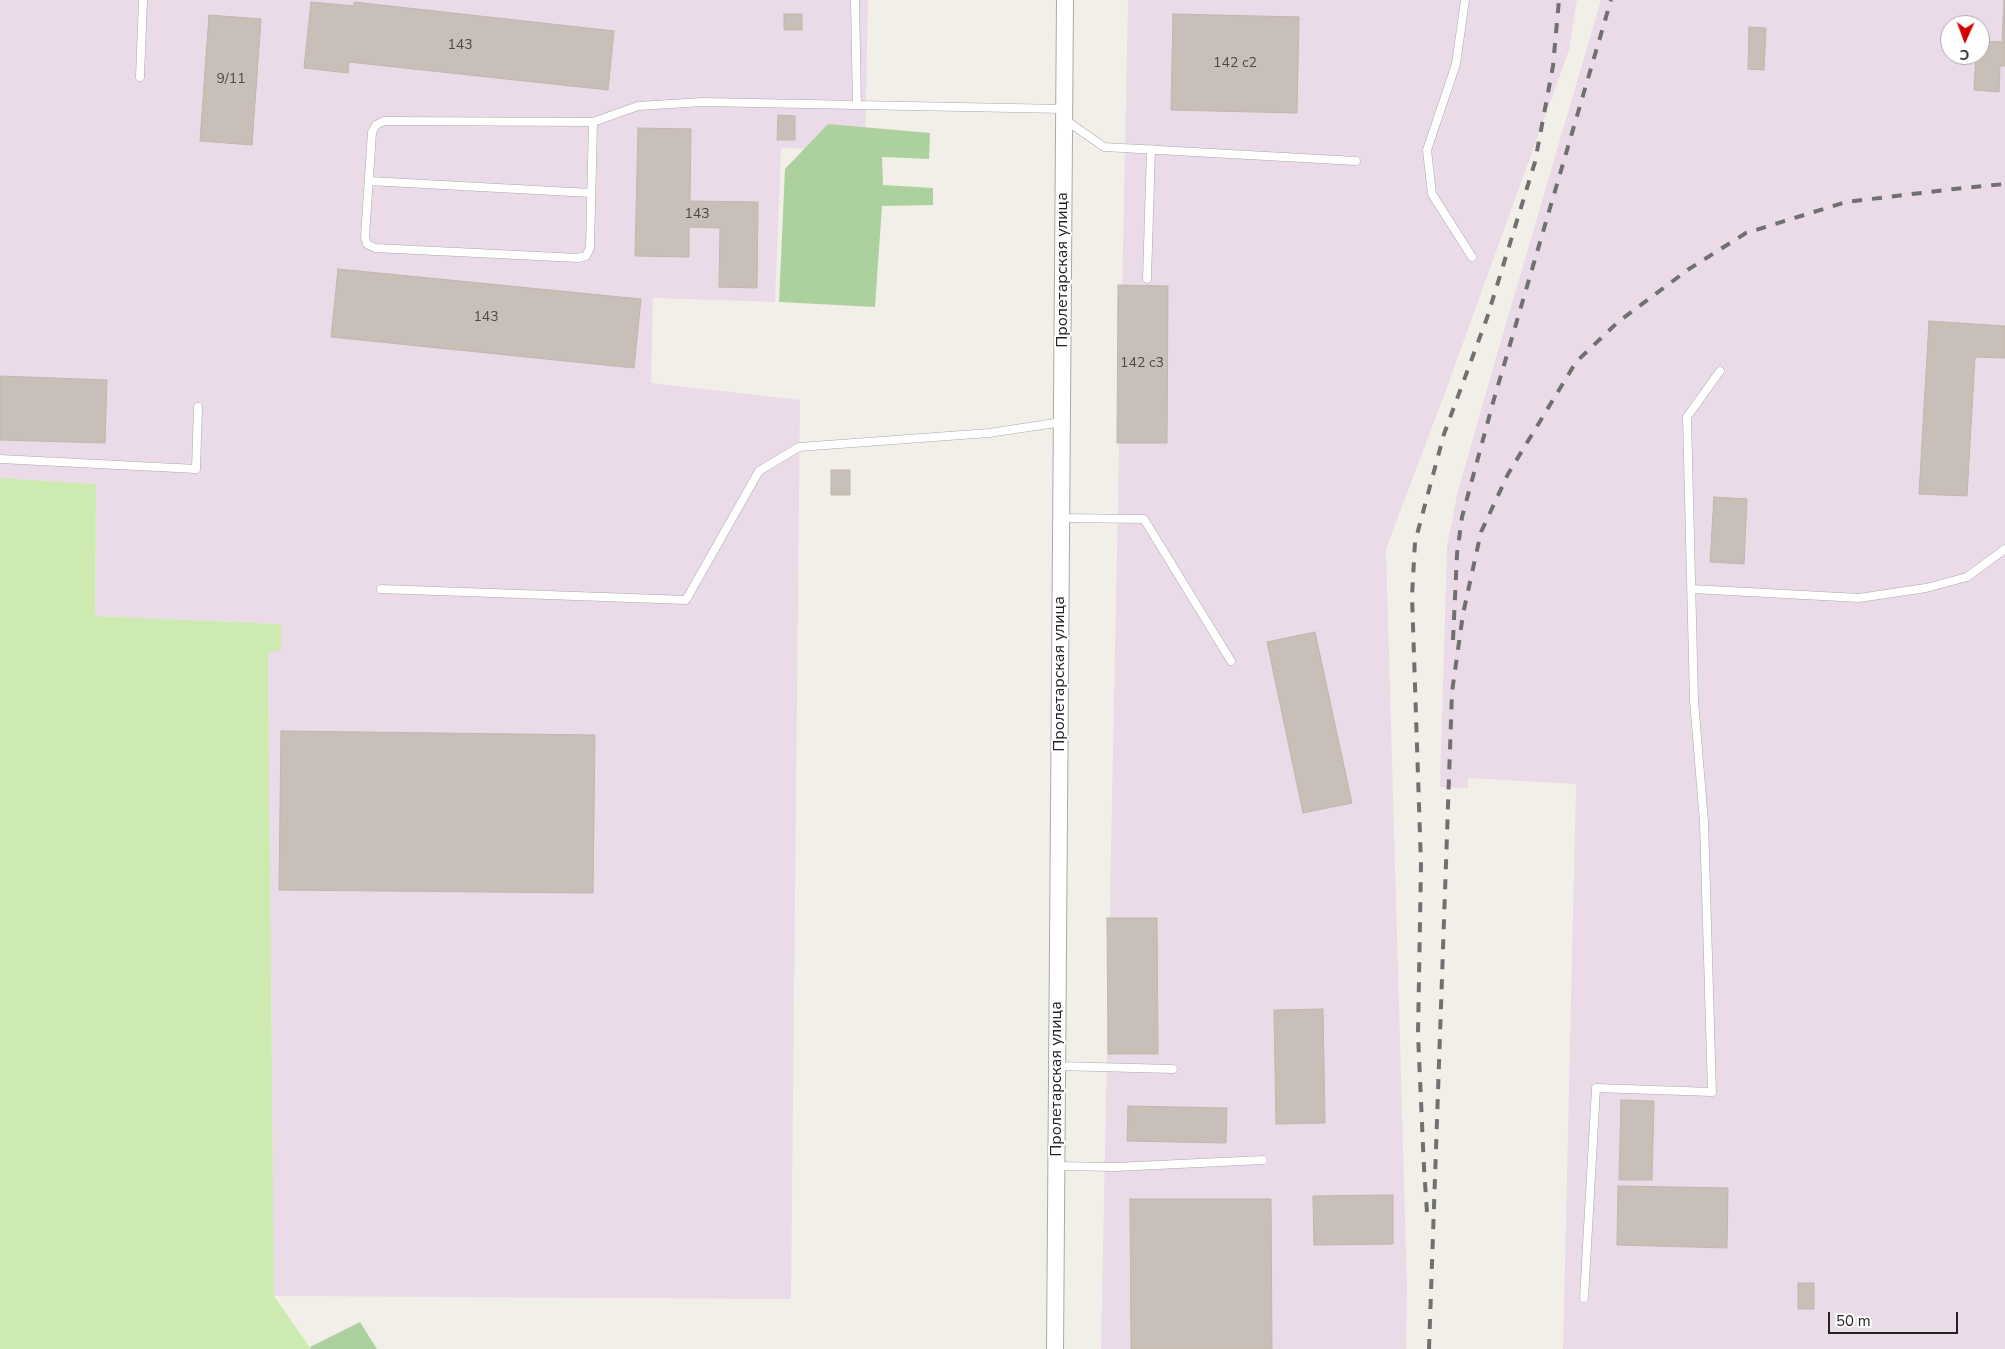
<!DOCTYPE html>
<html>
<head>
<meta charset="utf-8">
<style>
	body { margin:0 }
	#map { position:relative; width:2005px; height:1349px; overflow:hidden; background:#f2efe9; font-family:"Nunito Sans",sans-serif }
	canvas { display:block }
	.north { position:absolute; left:1940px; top:15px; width:50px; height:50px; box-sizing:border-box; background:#fff; border:1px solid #a7a7a7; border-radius:50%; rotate:182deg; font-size:14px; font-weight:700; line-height:20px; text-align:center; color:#222 }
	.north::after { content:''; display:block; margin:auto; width:18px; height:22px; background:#d40000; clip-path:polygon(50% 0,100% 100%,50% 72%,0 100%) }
	.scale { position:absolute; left:1828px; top:1312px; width:130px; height:22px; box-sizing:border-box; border:2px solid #222; border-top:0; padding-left:6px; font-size:15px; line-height:18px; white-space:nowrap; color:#222; -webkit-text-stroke:4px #fff; paint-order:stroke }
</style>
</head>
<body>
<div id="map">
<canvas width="2005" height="1349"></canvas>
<div class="north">С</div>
<div class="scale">50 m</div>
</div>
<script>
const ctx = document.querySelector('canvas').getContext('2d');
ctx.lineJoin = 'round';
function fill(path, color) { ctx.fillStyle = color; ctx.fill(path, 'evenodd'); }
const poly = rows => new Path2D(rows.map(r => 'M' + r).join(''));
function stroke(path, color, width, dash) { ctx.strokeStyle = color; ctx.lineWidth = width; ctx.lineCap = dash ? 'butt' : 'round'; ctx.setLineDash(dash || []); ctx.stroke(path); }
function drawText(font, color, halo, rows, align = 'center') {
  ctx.font = font + ' "Nunito Sans",sans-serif'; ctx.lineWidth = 4; ctx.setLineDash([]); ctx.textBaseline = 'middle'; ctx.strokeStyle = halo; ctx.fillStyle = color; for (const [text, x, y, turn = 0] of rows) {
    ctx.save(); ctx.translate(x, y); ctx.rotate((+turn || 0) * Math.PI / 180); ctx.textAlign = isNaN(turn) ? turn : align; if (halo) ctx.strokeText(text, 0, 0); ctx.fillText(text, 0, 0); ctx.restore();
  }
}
fill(poly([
	[0,0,868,0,865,151,781,148,775,302,653,298,651,383,800,400,791,1299,274,1296,268,652,280,650,281,624,95,616,96,484,0,478],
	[1128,0,1577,0,1569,50,1446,390,1386,549,1407,1288,1406,1349,1101,1349],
	[1601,0,2005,0,2005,1349,1563,1349,1576,784,1468,778,1468,788,1440,787,1447,547,1457,495,1493,368],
	[1950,25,1980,25,1980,55,1950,55]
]), '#ebdbe8');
fill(poly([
	[0,478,96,484,95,616,281,624,281,650,268,653,274,1296,311,1349,0,1349]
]), '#cdebb0');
fill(poly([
	[828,124,930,133,929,159,882,157,883,185,933,188,933,205,882,206,875,307,779,302,785,169],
	[360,1322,377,1349,311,1349,310,1347]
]), '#add19e');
const building = poly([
	[2004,0,2005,0,2005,66,2000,66,1999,92,1974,90,1976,55,1980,55,1980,41,2002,42,2004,0],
	[311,2,354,6,354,2,614,31,608,90,349,62,348,73,304,68,311,2],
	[784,14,802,14,802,30,784,30,784,14],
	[1173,14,1299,17,1297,113,1171,110,1173,14],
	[209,15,261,19,252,145,200,141,209,15],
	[1749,27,1766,28,1764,70,1748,69,1749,27],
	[778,115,795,116,795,140,777,140,778,115],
	[638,128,691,129,690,201,758,202,757,288,719,287,720,228,689,227,689,257,635,256,638,128],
	[338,269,641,299,634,368,331,337,338,269],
	[1118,285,1168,286,1167,443,1117,443,1118,285],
	[1929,321,2005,326,2005,358,1975,357,1967,496,1919,494,1929,321],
	[0,376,107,380,105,443,0,440,0,376],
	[831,470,850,470,850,495,831,495,831,470],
	[1714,497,1747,499,1744,564,1710,562,1714,497],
	[1315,632,1352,803,1303,813,1267,642,1315,632],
	[281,731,595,735,593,893,279,890,281,731],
	[1107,918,1157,918,1158,1054,1108,1054,1107,918],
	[1323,1009,1325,1123,1276,1124,1274,1010,1323,1009],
	[1621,1100,1654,1101,1652,1180,1619,1180,1621,1100],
	[1128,1106,1227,1108,1226,1143,1127,1141,1128,1106],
	[1618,1186,1728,1188,1727,1248,1617,1245,1618,1186],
	[1393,1195,1393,1244,1314,1245,1313,1196,1393,1195],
	[1130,1199,1271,1199,1272,1349,1131,1349,1130,1199],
	[1798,1283,1814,1283,1814,1309,1798,1309,1798,1283]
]);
fill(building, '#c7bfb8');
stroke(building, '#c4b6ab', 1);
const lane = poly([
	[855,0,857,105],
	[1465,0,1456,64,1427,150,1432,194,1472,257],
	[140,77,143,0],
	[1064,119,1104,147,1356,161],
	[593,122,590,248,586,256,578,258,375,248,367,244,365,237,372,132,376,125,384,121,593,122,638,106,702,102,1064,109],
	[369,181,591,193],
	[1147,279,1151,149],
	[0,459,196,469,198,407],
	[1061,518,1144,519,1231,661],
	[381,589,686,600,759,471,799,447,989,433,1062,422],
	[1692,589,1859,598,1926,588,1967,577,2005,549],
	[1057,1066,1173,1069],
	[1056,1166,1115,1167,1263,1160],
	[1584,1298,1596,1088,1712,1092,1704,822,1694,701,1687,417,1720,371]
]);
const street = poly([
	[1055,1349,1065,0]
]);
stroke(lane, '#a9a9a9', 9);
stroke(street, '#a9a9a9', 18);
stroke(lane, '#fff', 8);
stroke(street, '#fff', 16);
stroke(poly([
	[1453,640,1457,554,1462,517,1494,399,1611,0],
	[1427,1212,1424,1168,1418,1034,1421,865,1412,596,1415,542,1444,434,1487,318,1535,162,1553,66,1559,0],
	[1429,1349,1452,692,1463,614,1481,532,1508,474,1576,362,1618,322,1689,269,1746,233,1846,202,1954,189,2005,184]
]), '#707070', 4, [10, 10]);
drawText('14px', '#4b4948', null, [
	["143",460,46],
	["142 с2",1235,64],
	["9/11",231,80],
	["143",697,215],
	["143",486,318],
	["142 с3",1142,364]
]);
drawText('16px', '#222', '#fff', [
	["Пролетарская улица",1063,270,-90],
	["Пролетарская улица",1060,674,-90],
	["Пролетарская улица",1057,1079,-90]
]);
</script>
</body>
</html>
